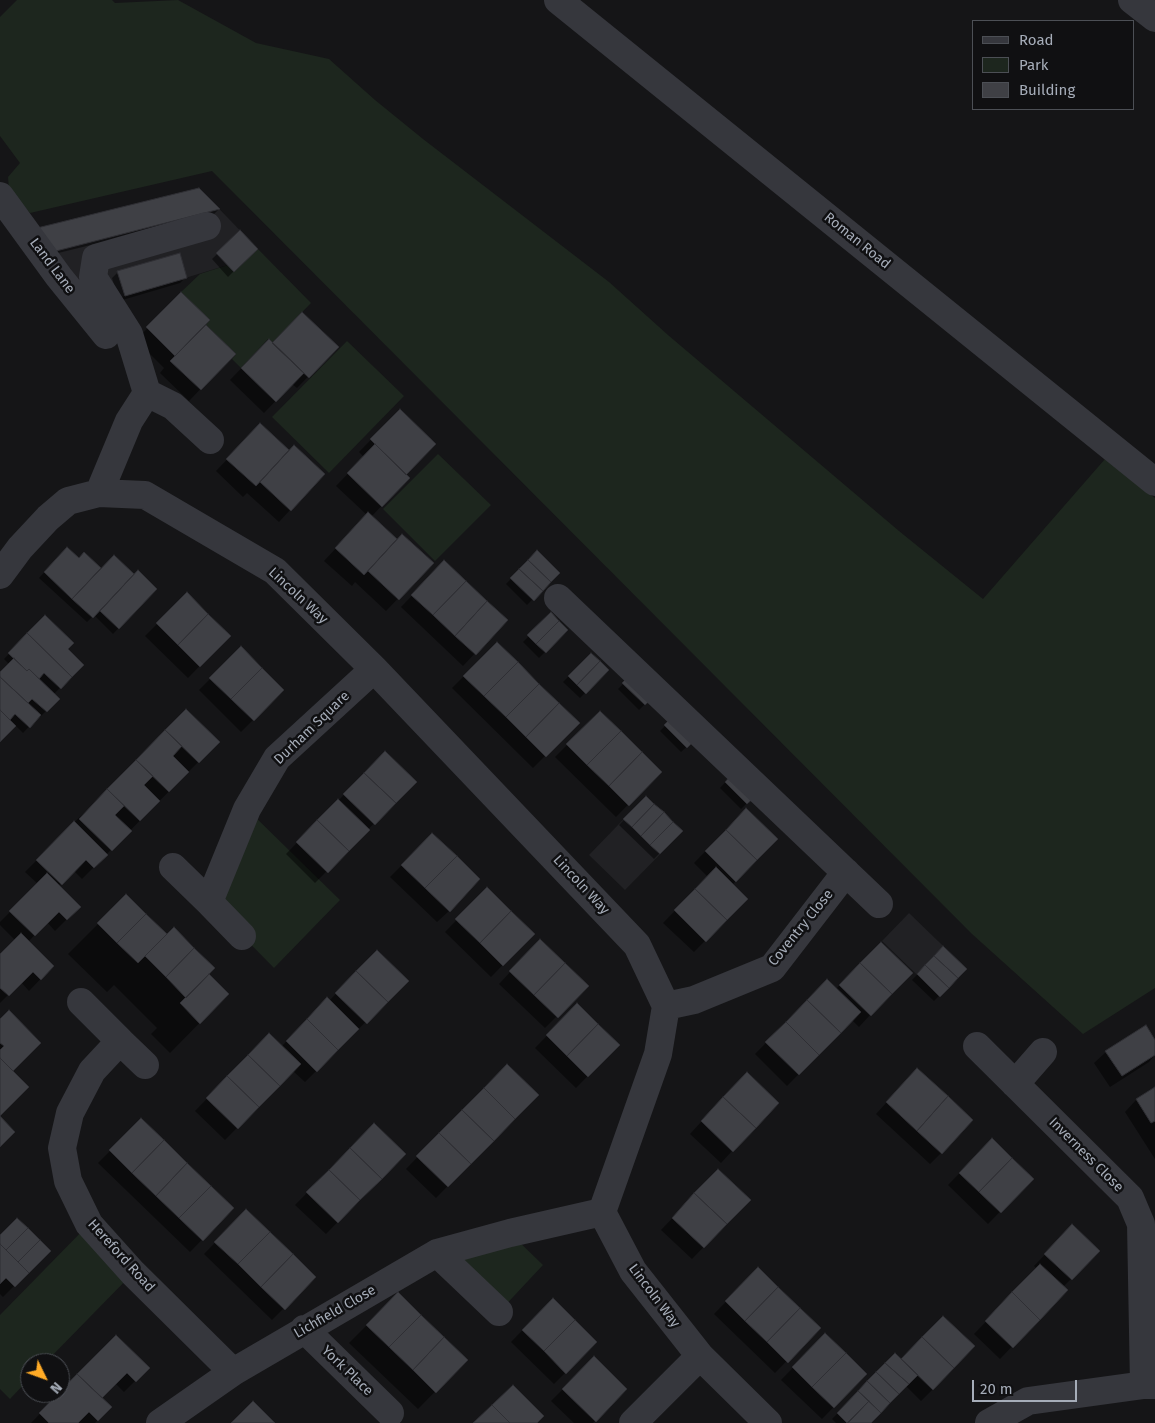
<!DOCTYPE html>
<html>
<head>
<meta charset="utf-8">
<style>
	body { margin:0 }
	#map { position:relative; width:1155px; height:1423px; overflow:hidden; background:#151517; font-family:"Fira Sans",sans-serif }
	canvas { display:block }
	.legend { position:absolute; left:972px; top:20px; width:162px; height:90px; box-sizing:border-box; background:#101012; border:1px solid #4c4f55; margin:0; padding:6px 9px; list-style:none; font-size:15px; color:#a6adb9 }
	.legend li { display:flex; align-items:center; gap:10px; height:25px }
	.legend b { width:25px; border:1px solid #4c4f55 }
	.north { position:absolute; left:20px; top:1353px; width:50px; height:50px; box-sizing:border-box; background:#101012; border:1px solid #4c4f55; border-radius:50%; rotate:132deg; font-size:14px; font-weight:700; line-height:20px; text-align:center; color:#a6adb9 }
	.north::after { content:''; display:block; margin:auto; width:18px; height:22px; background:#ffab26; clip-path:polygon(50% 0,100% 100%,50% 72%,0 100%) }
	.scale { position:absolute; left:972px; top:1380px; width:105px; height:22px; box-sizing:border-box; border:2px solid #a6adb9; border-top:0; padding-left:6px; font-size:15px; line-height:18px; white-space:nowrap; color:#a6adb9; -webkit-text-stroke:4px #101012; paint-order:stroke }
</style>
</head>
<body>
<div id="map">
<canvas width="1155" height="1423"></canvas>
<ul class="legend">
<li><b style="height:6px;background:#36373d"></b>Road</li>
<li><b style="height:14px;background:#1d261e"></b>Park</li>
<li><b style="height:14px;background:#3f4045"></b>Building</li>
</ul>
<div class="north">N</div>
<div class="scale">20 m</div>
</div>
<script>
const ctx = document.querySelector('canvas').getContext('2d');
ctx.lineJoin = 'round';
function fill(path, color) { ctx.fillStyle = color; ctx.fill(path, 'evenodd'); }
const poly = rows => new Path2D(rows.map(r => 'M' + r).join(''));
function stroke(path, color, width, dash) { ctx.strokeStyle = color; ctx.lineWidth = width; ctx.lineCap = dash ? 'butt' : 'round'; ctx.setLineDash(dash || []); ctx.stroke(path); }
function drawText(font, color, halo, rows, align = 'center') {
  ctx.font = font + ' "Fira Sans",sans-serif'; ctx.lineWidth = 5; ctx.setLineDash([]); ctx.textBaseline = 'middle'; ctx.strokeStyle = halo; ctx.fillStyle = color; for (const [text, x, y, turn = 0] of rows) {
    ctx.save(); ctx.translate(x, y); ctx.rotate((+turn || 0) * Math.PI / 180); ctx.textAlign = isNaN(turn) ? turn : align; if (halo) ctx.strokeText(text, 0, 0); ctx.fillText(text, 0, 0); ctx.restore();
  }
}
fill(poly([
	[199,188,258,249,234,272,228,265,96,305,33,229],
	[646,796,683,831,625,890,589,855],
	[909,913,967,969,940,997,882,941]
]), '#212124');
fill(poly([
	[17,0,112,0,115,3,178,0,256,43,329,59,375,100,423,139,609,282,668,335,899,531,983,599,1105,459,1155,498,1155,988,1083,1034,972,934,212,171,30,213,9,190,8,177,20,163,0,136,0,17],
	[258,249,311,303,272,343,268,339,241,368,232,359,236,354,206,325,209,320,181,292,200,274,228,265,234,272],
	[347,341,404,396,329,473,272,417],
	[438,454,491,505,435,561,383,509],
	[247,809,340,900,274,968,209,902],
	[89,1224,133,1273,45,1363,30,1363,30,1378,10,1399,0,1389,0,1315],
	[510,1233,543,1265,499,1312,437,1253]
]), '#1d261e');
fill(poly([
	[198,190,219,209,213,215,46,256,33,230],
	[240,232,256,249,228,277,212,259],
	[118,272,186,277,180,283,119,301,112,278],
	[181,294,204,325,234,354,189,401,160,373,164,368,136,340],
	[272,344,337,347,297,388,292,384,264,413,230,380,257,352],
	[400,410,404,475,408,478,371,517,397,541,432,563,386,611,355,582,352,586,324,561,367,515,336,486,364,457,359,452],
	[260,425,289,451,290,510,279,522,247,493,243,497,216,471],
	[67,548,78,559,84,554,101,570,114,556,134,575,155,589,113,634,94,615,87,622,39,578],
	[537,552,558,573,527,605,506,584],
	[433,574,506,620,463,666,401,607],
	[187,594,229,636,188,678,145,636],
	[551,614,567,630,539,658,523,642],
	[45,617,66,650,82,665,53,695,58,699,40,717,39,716,23,733,15,725,0,740,0,674,9,664,4,659],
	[497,643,578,723,533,768,452,688],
	[241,648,283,690,241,732,199,690],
	[591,654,607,670,580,698,563,682],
	[632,675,653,696,639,710,618,689],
	[186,710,218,742,82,879,74,871,58,886,79,907,55,931,47,922,28,942,53,966,29,991,21,982,0,1003,0,956,15,940,0,925,0,922,38,884,25,872],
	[600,712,660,772,616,817,555,757],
	[673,718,695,739,681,752,660,731],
	[385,753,415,782,315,883,286,854],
	[733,774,755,795,741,809,720,788],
	[646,797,681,831,654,859,619,825],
	[735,821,776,839,732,885,746,899,694,952,663,923,708,877,694,863],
	[432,835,449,911,437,922,390,877],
	[487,889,533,934,491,977,445,932],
	[126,896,228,994,170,1053,151,1034,157,1028,114,985,107,992,68,954],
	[881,943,870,1015,859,1027,852,1020,787,1086,755,1054,827,981,836,989],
	[943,948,965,969,934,1001,912,980],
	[377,951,407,981,305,1082,293,1071,225,1140,195,1111,269,1035,281,1047,316,1011,329,1001],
	[529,952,587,986,545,1028,499,984],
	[577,1005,618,1045,576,1088,535,1048],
	[0,1021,39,1043,11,1071,0,1114],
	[1155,1042,1155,1055,1149,1062,1110,1087,1094,1063,1106,1052],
	[507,1065,537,1095,436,1198,406,1169],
	[906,1081,941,1153,930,1164,876,1114],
	[735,1085,732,1151,721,1163,690,1134],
	[1155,1088,1155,1159,1125,1112,1136,1100],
	[141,1120,233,1208,190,1252,98,1163],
	[374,1125,404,1154,326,1234,295,1205],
	[992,1140,1032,1179,988,1224,948,1185],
	[707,1182,749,1200,692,1259,661,1230],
	[246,1211,315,1277,272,1320,204,1254],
	[17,1220,49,1251,3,1297,0,1294,0,1236],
	[1061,1238,1099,1251,1063,1287,1066,1290,1000,1359,974,1334,1037,1269,1034,1266],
	[758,1269,819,1328,775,1373,714,1314],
	[398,1294,466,1360,418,1409,349,1343],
	[553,1299,596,1342,554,1384,511,1342],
	[943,1317,933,1389,921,1401,906,1386,869,1423,836,1423,832,1419,895,1355,901,1361],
	[825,1335,866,1374,822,1419,781,1380],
	[116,1336,148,1368,124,1392,115,1383,100,1398,110,1407,95,1423,31,1423],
	[594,1358,625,1390,593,1423,574,1423,551,1401]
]), '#0007');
const building = poly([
	[199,188,220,209,52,252,33,229,199,188],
	[240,230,258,249,234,272,216,253,240,230],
	[180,253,187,278,125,296,117,271,180,253],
	[181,292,210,320,175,356,146,327,181,292],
	[302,312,339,347,309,378,272,343,302,312],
	[206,325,236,354,201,390,170,361,206,325],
	[269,339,304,373,276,402,241,368,269,339],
	[400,409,436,444,406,475,370,439,400,409],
	[260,423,289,450,256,486,226,459,260,423],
	[375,444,410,478,382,507,347,473,375,444],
	[294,445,325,474,291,511,260,482,294,445],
	[368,512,397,539,364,575,335,548,368,512],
	[402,534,434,563,399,600,368,571,402,534],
	[67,547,79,558,84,552,101,568,72,599,44,572,67,547],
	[537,550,560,573,551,582,528,560,537,550],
	[114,555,134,574,93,618,72,599,114,555],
	[444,560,466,581,433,615,411,595,444,560],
	[528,560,551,582,543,591,519,569,528,560],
	[519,569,543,591,534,601,510,578,519,569],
	[138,570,157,589,119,629,100,611,138,570],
	[466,581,487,601,455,636,433,615,466,581],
	[187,592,208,614,178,645,156,623,187,592],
	[487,601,508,620,476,655,455,636,487,601],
	[551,612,559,621,536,644,527,635,551,612],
	[208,614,231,636,200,667,178,645,208,614],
	[45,615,74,643,68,649,84,665,72,677,27,633,45,615],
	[559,621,568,630,546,653,536,644,559,621],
	[27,633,72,677,61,689,44,673,39,679,29,669,27,671,8,653,27,633],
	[497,642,518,662,484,696,463,676,497,642],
	[241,646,262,668,231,699,209,678,241,646],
	[591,653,600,661,577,685,568,676,591,653],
	[14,658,27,671,29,669,60,699,47,712,32,699,28,703,0,677,0,672,14,658],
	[600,661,609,670,586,694,577,685,600,661],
	[518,662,539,684,506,717,484,696,518,662],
	[262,668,284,690,254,721,231,699,262,668],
	[632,673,655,696,645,705,622,683,632,673],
	[0,677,41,715,30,728,15,714,10,720,0,710,0,677],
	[539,684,559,703,526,737,506,717,539,684],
	[559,703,580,723,546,757,526,737,559,703],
	[186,709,220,742,199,763,165,730,186,709],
	[0,710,16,726,0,742,0,710],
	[600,711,621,731,587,765,566,744,600,711],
	[673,716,696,739,687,748,664,725,673,716],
	[165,730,182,746,173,756,189,772,169,792,136,760,165,730],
	[621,731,642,752,609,786,587,765,621,731],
	[385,751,417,782,396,803,364,773,385,751],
	[642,752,662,772,629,806,609,786,642,752],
	[136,760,153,776,144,785,160,801,140,821,107,789,136,760],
	[364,773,396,803,375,825,343,794,364,773],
	[733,773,757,795,747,804,725,782,733,773],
	[107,789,124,806,115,815,132,831,112,851,79,819,107,789],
	[646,796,654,804,632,827,623,819,646,796],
	[338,799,370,830,349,851,317,820,338,799],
	[654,804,664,812,641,836,632,827,654,804],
	[746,808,778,839,757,860,726,830,746,808],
	[664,812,673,822,650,845,641,836,664,812],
	[317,820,349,851,328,873,296,842,317,820],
	[74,821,108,855,94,868,86,860,62,885,36,860,74,821],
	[673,822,683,831,660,854,650,845,673,822],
	[726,830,757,860,736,882,705,851,726,830],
	[432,833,457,856,425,888,401,865,432,833],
	[457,856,480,879,450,912,425,888,457,856],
	[716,867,748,899,727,920,695,889,716,867],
	[47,873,81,907,67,920,59,912,35,936,9,911,47,873],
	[487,887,511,911,480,943,455,919,487,887],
	[695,889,727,920,706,942,674,910,695,889],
	[126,894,146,914,117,943,97,923,126,894],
	[511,911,535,934,503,966,480,943,511,911],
	[146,914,167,934,138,963,117,943,146,914],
	[174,927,194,948,166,977,145,956,174,927],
	[21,933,54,966,41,980,33,972,9,996,0,988,0,954,21,933],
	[540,939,565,963,534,995,509,971,540,939],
	[881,942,913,973,892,994,860,963,881,942],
	[943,946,967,969,958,978,934,956,943,946],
	[194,948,215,968,186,998,166,977,194,948],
	[377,950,409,981,388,1002,356,971,377,950],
	[934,956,958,978,949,988,925,965,934,956],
	[565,963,589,986,558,1018,534,995,565,963],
	[860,963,892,994,871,1016,839,985,860,963],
	[925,965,949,988,940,997,917,974,925,965],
	[356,971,388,1002,367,1024,335,993,356,971],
	[209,974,229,994,200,1024,180,1003,209,974],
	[827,979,861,1012,841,1033,807,1000,827,979],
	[327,997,359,1029,338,1050,307,1019,327,997],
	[807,1000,841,1033,819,1055,786,1022,807,1000],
	[577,1003,598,1024,567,1056,546,1035,577,1003],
	[9,1010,41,1043,13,1071,0,1058,0,1050,4,1046,0,1043,0,1019,9,1010],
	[307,1019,338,1050,317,1072,286,1041,307,1019],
	[786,1022,819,1055,799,1075,765,1042,786,1022],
	[598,1024,620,1045,588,1077,567,1056,598,1024],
	[1146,1025,1155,1040,1155,1055,1122,1076,1105,1051,1146,1025],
	[269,1033,301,1064,280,1086,248,1055,269,1033],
	[248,1055,280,1086,259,1107,227,1076,248,1055],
	[0,1058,29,1087,0,1116,0,1058],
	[507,1064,539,1095,515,1119,484,1088,507,1064],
	[917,1068,948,1096,917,1131,886,1102,917,1068],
	[747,1072,779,1103,756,1128,723,1097,747,1072],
	[227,1076,259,1107,238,1129,206,1098,227,1076],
	[1155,1087,1155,1121,1151,1123,1136,1099,1155,1087],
	[484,1088,515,1119,494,1141,462,1110,484,1088],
	[948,1096,973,1120,942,1154,917,1131,948,1096],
	[723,1097,756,1128,733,1152,701,1121,723,1097],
	[462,1110,494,1141,471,1164,439,1133,462,1110],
	[0,1116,15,1132,0,1147,0,1116],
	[141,1118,164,1140,132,1173,109,1150,141,1118],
	[374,1123,406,1154,382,1179,350,1148,374,1123],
	[439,1133,471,1164,448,1187,416,1156,439,1133],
	[992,1138,1012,1158,979,1192,959,1173,992,1138],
	[164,1140,187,1163,156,1196,132,1173,164,1140],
	[350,1148,382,1179,360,1200,329,1170,350,1148],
	[1012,1158,1034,1179,1001,1213,979,1192,1012,1158],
	[187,1163,211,1186,179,1218,156,1196,187,1163],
	[718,1169,751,1200,727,1224,694,1193,718,1169],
	[329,1170,360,1200,338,1223,306,1192,329,1170],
	[211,1186,234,1208,203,1241,179,1218,211,1186],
	[694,1193,727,1224,704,1248,672,1218,694,1193],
	[246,1209,270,1232,238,1264,214,1242,246,1209],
	[17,1218,28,1228,6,1250,0,1244,0,1235,17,1218],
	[1072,1224,1100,1251,1072,1280,1044,1254,1072,1224],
	[28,1228,40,1240,18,1262,6,1250,28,1228],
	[270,1232,293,1254,261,1287,238,1264,270,1232],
	[40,1240,51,1251,29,1273,18,1262,40,1240],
	[0,1244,29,1273,15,1287,6,1278,0,1284,0,1244],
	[293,1254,316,1277,285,1310,261,1287,293,1254],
	[1040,1264,1068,1290,1040,1320,1012,1292,1040,1264],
	[758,1267,778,1287,745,1321,725,1301,758,1267],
	[778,1287,800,1308,767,1342,745,1321,778,1287],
	[398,1292,421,1315,389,1347,366,1325,398,1292],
	[1012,1292,1040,1320,1013,1348,985,1321,1012,1292],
	[553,1298,575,1320,544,1351,522,1330,553,1298],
	[800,1308,821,1328,788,1363,767,1342,800,1308],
	[421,1315,444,1337,413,1370,389,1347,421,1315],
	[943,1316,975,1346,954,1368,922,1337,943,1316],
	[575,1320,597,1342,566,1374,544,1351,575,1320],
	[825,1333,846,1353,812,1387,792,1367,825,1333],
	[116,1335,150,1368,136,1382,127,1373,102,1398,77,1374,116,1335],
	[444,1337,468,1360,436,1393,413,1370,444,1337],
	[922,1337,954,1368,933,1390,901,1359,922,1337],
	[846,1353,867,1374,834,1408,812,1387,846,1353],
	[895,1353,918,1375,909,1384,885,1363,895,1353],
	[594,1356,627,1389,596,1422,562,1389,594,1356],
	[885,1363,909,1384,899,1394,876,1372,885,1363],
	[876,1372,899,1394,890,1403,867,1381,876,1372],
	[77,1374,112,1407,98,1421,89,1412,78,1423,49,1423,39,1413,77,1374],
	[867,1381,890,1403,881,1413,858,1391,867,1381],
	[513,1385,544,1416,537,1423,510,1423,492,1405,513,1385],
	[858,1391,869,1401,847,1423,837,1413,858,1391],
	[253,1401,275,1423,231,1423,253,1401],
	[869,1401,881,1413,871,1423,848,1423,869,1401],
	[492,1405,510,1423,473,1423,492,1405]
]);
fill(building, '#3f4045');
stroke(building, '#2f2f34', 1);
stroke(poly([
	[558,0,1155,482],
	[1132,0,1155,18],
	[0,196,59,277,106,335],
	[147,393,129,334,93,277,96,258,207,226],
	[99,493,129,421,147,393,173,406,210,440],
	[0,575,20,548,48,518,68,501,99,493,145,495,275,571,374,669,637,945,666,1006,658,1054,602,1212,633,1271,700,1356,768,1423],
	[558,598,879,904],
	[173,867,209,902],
	[242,936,209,902,247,809,277,758,374,669],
	[81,1002,120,1041,92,1071,70,1113,62,1148,68,1181,89,1224,133,1273,233,1372,160,1423],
	[666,1006,694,1000,772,968,846,872],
	[120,1041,145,1065],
	[977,1046,1130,1198,1141,1224,1144,1385],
	[1015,1084,1043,1052],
	[437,1253,499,1312],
	[304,1329,390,1413],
	[233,1372,437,1253,510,1233,602,1212],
	[633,1423,700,1356],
	[989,1423,1028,1401,1144,1385,1155,1385]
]), '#36373d', 28);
drawText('14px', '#a6adb9', '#101012', [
	["Roman Road",857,241,39],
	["Land Lane",52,266,53],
	["Lincoln Way",298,596,43],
	["Durham Square",312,728,-44],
	["Lincoln Way",581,885,47],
	["Coventry Close",801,928,-51],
	["Inverness Close",1086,1155,45],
	["Hereford Road",121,1256,48],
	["Lincoln Way",654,1296,53],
	["Lichfield Close",335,1312,-30],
	["York Place",347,1371,44]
]);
</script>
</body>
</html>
